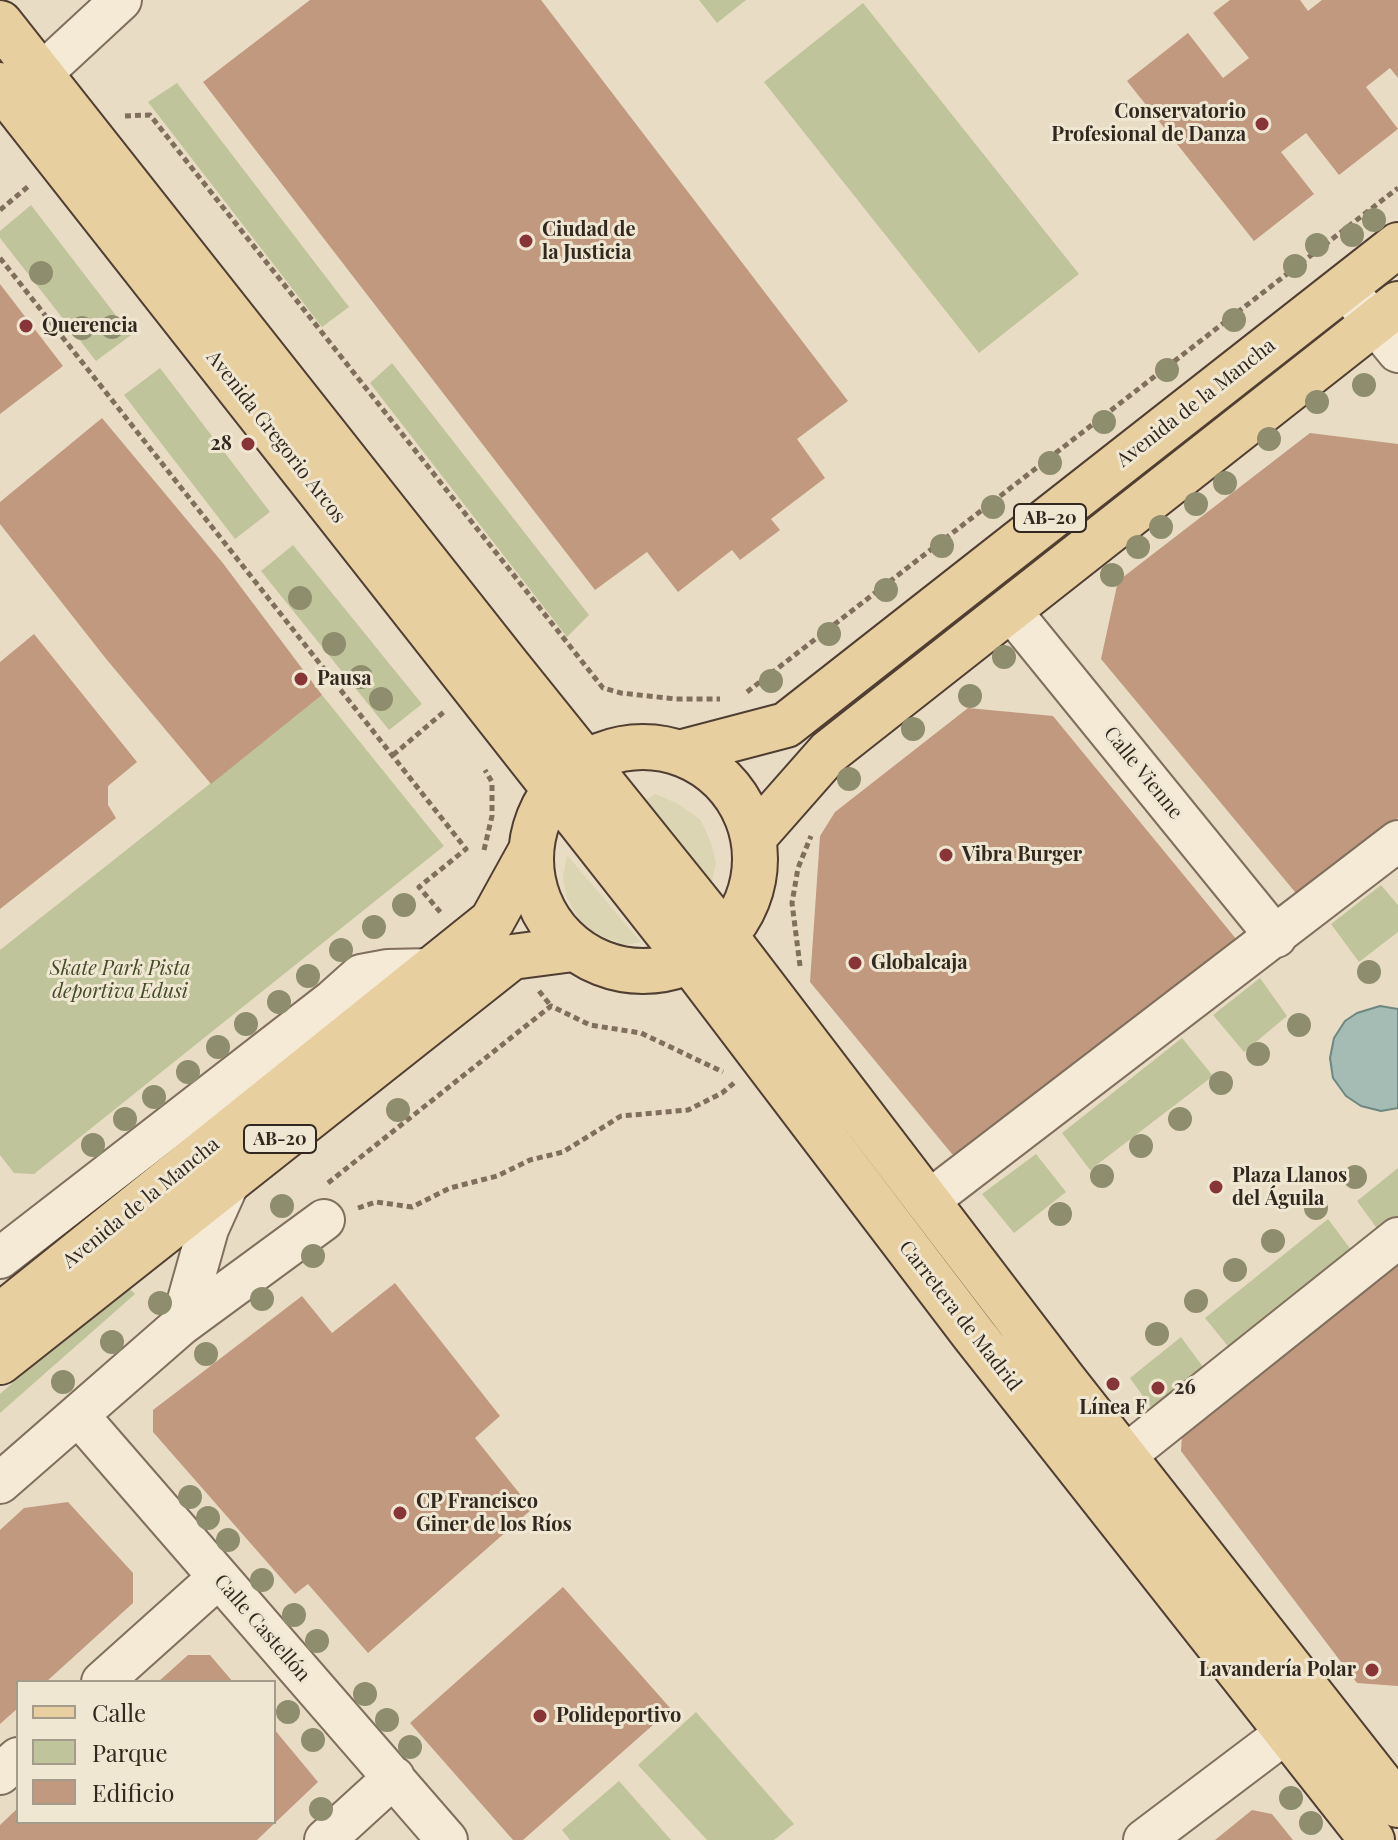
<!DOCTYPE html>
<html>
<head>
<meta charset="utf-8">
<style>
	body { margin:0 }
	#map { position:relative; width:1398px; height:1840px; overflow:hidden; background:#e8dcc4; font-family:"Playfair Display",serif }
	canvas { display:block }
	.legend { position:absolute; left:16px; top:1680px; width:260px; height:144px; box-sizing:border-box; background:#f0e7d3; border:2px solid #a49b8b; margin:0; padding:10px 14px; list-style:none; font-size:24px; color:#32281f }
	.legend li { display:flex; align-items:center; gap:16px; height:40px }
	.legend b { width:40px; border:2px solid #a49b8b }
</style>
</head>
<body>
<div id="map">
<canvas width="1398" height="1840"></canvas>
<ul class="legend">
<li><b style="height:10px;background:#e7cfa0"></b>Calle</li>
<li><b style="height:22px;background:#c0c49a"></b>Parque</li>
<li><b style="height:22px;background:#c1997f"></b>Edificio</li>
</ul>
</div>
<script>
const ctx = document.querySelector('canvas').getContext('2d');
ctx.lineJoin = 'round';
function fill(path, color) { ctx.fillStyle = color; ctx.fill(path, 'evenodd'); }
const poly = rows => new Path2D(rows.map(r => 'M' + r).join(''));
function stroke(path, color, width, dash) { ctx.strokeStyle = color; ctx.lineWidth = width; ctx.lineCap = dash ? 'butt' : 'round'; ctx.setLineDash(dash || []); ctx.stroke(path); }
function drawText(font, color, halo, rows, align = 'center') {
  ctx.font = font + ' "Playfair Display",serif'; ctx.lineWidth = 6; ctx.setLineDash([]); ctx.textBaseline = 'middle'; ctx.strokeStyle = halo; ctx.fillStyle = color; for (const [text, x, y, turn = 0] of rows) {
    ctx.save(); ctx.translate(x, y); ctx.rotate((+turn || 0) * Math.PI / 180); ctx.textAlign = isNaN(turn) ? turn : align; if (halo) ctx.strokeText(text, 0, 0); ctx.fillText(text, 0, 0); ctx.restore();
  }
}
fill(poly([
	[656,794,678,804,701,820,711,843,716,862,711,885,645,800],
	[567,855,641,942,625,945,598,935,580,921,566,896,563,877]
]), '#dcd5b3');
fill(poly([
	[699,0,746,0,717,23],
	[863,3,1079,274,979,353,764,82],
	[177,83,349,307,322,327,148,102],
	[31,205,131,335,96,361,0,238,0,231],
	[392,363,589,615,567,637,370,383],
	[160,368,270,512,235,539,124,395],
	[293,545,422,704,389,730,261,571],
	[322,695,444,846,34,1174,14,1173,0,1155,0,950],
	[1381,885,1398,905,1398,932,1359,962,1331,924],
	[1260,978,1287,1016,1244,1052,1213,1015],
	[1182,1038,1213,1076,1090,1170,1062,1133],
	[1036,1154,1066,1192,1014,1233,982,1194],
	[1398,1168,1398,1228,1384,1238,1357,1201],
	[1328,1219,1358,1259,1235,1355,1205,1318],
	[125,1284,135,1294,0,1413,0,1394],
	[1181,1337,1209,1375,1157,1416,1130,1378],
	[696,1712,794,1824,774,1840,707,1840,638,1765],
	[619,1781,671,1840,570,1840,562,1830]
]), '#c0c49a');
const water = poly([
	[1380,1006,1398,1009,1398,1108,1381,1111,1361,1106,1346,1096,1333,1078,1330,1058,1334,1038,1345,1021,1357,1013,1380,1006]
]);
fill(water, '#a5bcb5');
stroke(water, '#6e8881', 2);
fill(poly([
	[310,0,541,0,848,401,797,439,825,478,771,519,780,530,740,560,732,550,678,592,647,552,595,590,203,82],
	[1230,0,1300,0,1308,11,1322,0,1398,0,1398,78,1390,68,1366,87,1398,129,1339,175,1306,133,1281,152,1314,194,1254,241,1127,81,1188,33,1223,78,1249,58,1213,13],
	[0,284,63,366,0,414],
	[102,418,222,562,322,695,211,784,107,660,0,524,0,502],
	[1310,433,1398,444,1398,818,1300,898,1101,659,1118,581],
	[34,634,137,762,108,786,108,805,116,818,0,909,0,662],
	[968,708,1053,716,1237,940,965,1156,952,1154,810,982,820,836,835,812],
	[1398,1266,1398,1686,1357,1683,1181,1451,1182,1435],
	[395,1283,500,1416,475,1438,532,1509,368,1653,308,1584,295,1594,153,1432,153,1410,302,1296,332,1333],
	[68,1502,133,1573,133,1603,46,1682,18,1682,18,1708,0,1724,0,1530,24,1508],
	[563,1587,671,1709,523,1840,513,1840,410,1723],
	[188,1655,210,1655,233,1682,158,1682],
	[274,1729,318,1782,257,1840,0,1840,0,1825,18,1808,18,1822,274,1822],
	[1252,1810,1272,1814,1293,1840,1215,1840]
]), '#c1997f');
const street = poly([
	[40,75,121,0],
	[1345,287,1398,352],
	[1010,610,1276,937],
	[944,1189,1398,841],
	[0,1258,333,1000,361,975,388,970,432,969],
	[181,1325,324,1220],
	[78,1415,447,1840],
	[1141,1443,1398,1238],
	[0,1483,181,1325,208,1229,231,1178],
	[102,1682,218,1578],
	[0,1774,18,1758],
	[325,1840,394,1777],
	[1144,1840,1287,1732]
]);
const primary = poly([
	[0,23,508,666,726,937,1064,1380,1398,1805],
	[0,85,691,963,974,1335,1372,1840],
	'531 859a112 112 0 1 1 224 0a112 112 0 1 1-224 0Z',
	[683,752,786,725,1398,245],
	[755,836,829,752,1398,304],
	[0,1316,492,921,529,854],
	[0,1362,512,957,573,949]
]);
stroke(street, '#806f5d', 44);
stroke(primary, '#4f3e31', 48);
stroke(poly([
	[125,116,150,115,603,688,621,693,676,699,720,699],
	[0,210,30,185],
	[0,258,466,849,419,887,441,913],
	[747,692,1398,188],
	[393,755,445,711],
	[484,850,492,816,492,782,485,770],
	[800,966,792,903,798,868,811,836],
	[539,991,551,1006],
	[328,1183,551,1006,590,1025,641,1033,723,1072],
	[358,1208,376,1202,412,1207,450,1188,497,1176,530,1160,563,1152,621,1116,688,1110,722,1093,734,1083]
]), '#806f5d', 5, [6, 4]);
stroke(street, '#f4ead6', 40);
stroke(primary, '#e7cfa0', 44);
ctx.fillStyle = '#8e8d6e';
for (const [x, y] of [
	[1374,220],
	[1352,235],
	[1317,245],
	[1295,266],
	[41,273],
	[1234,320],
	[112,327],
	[82,328],
	[1167,370],
	[1364,385],
	[1317,402],
	[1104,422],
	[1269,439],
	[1050,463],
	[1225,483],
	[1196,504],
	[993,507],
	[1161,527],
	[942,546],
	[1138,547],
	[1112,575],
	[886,590],
	[300,598],
	[829,634],
	[334,644],
	[1004,657],
	[361,677],
	[771,681],
	[970,696],
	[381,699],
	[913,729],
	[849,779],
	[404,905],
	[374,927],
	[341,950],
	[1369,972],
	[308,976],
	[279,1002],
	[246,1024],
	[1299,1025],
	[218,1047],
	[1258,1054],
	[188,1072],
	[1221,1083],
	[154,1097],
	[398,1110],
	[125,1119],
	[1180,1119],
	[93,1145],
	[1141,1146],
	[1102,1176],
	[1355,1177],
	[282,1206],
	[1316,1208],
	[1060,1214],
	[1273,1241],
	[313,1256],
	[1235,1270],
	[262,1299],
	[1196,1301],
	[160,1303],
	[1157,1334],
	[112,1342],
	[206,1354],
	[63,1382],
	[190,1497],
	[208,1518],
	[228,1540],
	[262,1580],
	[294,1615],
	[317,1641],
	[365,1694],
	[288,1712],
	[387,1720],
	[313,1740],
	[410,1747],
	[1291,1798],
	[321,1809],
	[1311,1823]
]) { ctx.beginPath(); ctx.arc(x, y, 12, 0, 2 * Math.PI); ctx.fill(); }
for (const [x, y, r, color] of [
	[1262,124,8,"#883537"],
	[526,241,8,"#883537"],
	[26,326,8,"#883537"],
	[248,444,8,"#883537"],
	[301,679,8,"#883537"],
	[946,855,8,"#883537"],
	[855,963,8,"#883537"],
	[1216,1187,8,"#883537"],
	[1113,1384,8,"#883537"],
	[1158,1388,8,"#883537"],
	[400,1513,8,"#883537"],
	[1372,1670,8,"#883537"],
	[540,1716,8,"#883537"]
]) { const dot = new Path2D(); dot.arc(x, y, r, 0, 2 * Math.PI); ctx.fillStyle = color; ctx.fill(dot); stroke(dot, '#f0e7d3', 3); }
for (const [x, y, w] of [
	[1050,518,72],
	[280,1139,72]
]) { const box = new Path2D(); box.roundRect(x - w / 2, y - 14, w, 28, 6); ctx.fillStyle = '#f0e7d3'; ctx.fill(box); stroke(box, '#32281f', 2); }
drawText('bold 18px', '#32281f', null, [
	["AB-20",1050,518],
	["AB-20",280,1139]
]);
drawText('bold 20px', '#32281f', '#f0e7d3', [
	["Conservatorio",1246,112,"right"],
	["Profesional de Danza",1246,135,"right"],
	["Ciudad de",542,230],
	["la Justicia",542,253],
	["Querencia",42,326],
	["28",232,444,"right"],
	["Pausa",317,679],
	["Vibra Burger",962,855],
	["Globalcaja",871,963],
	["Plaza Llanos",1232,1176],
	["del Águila",1232,1199],
	["26",1174,1388],
	["Línea F",1113,1408,"center"],
	["CP Francisco",416,1502],
	["Giner de los Ríos",416,1525],
	["Lavandería Polar",1356,1670,"right"],
	["Polideportivo",556,1716]
], 'left');
drawText('20px', '#32281f', '#f0e7d3', [
	["Avenida de la Mancha",1196,403,-38],
	["Avenida Gregorio Arcos",276,437,52],
	["Calle Vienne",1143,773,51],
	["Avenida de la Mancha",141,1203,-39],
	["Carretera de Madrid",960,1316,52],
	["Calle Castellón",262,1628,49]
]);
drawText('italic 20px', '#444c28', '#f0e7d3', [
	["Skate Park Pista",120,969],
	["deportiva Edusi",120,992]
]);
</script>
</body>
</html>
